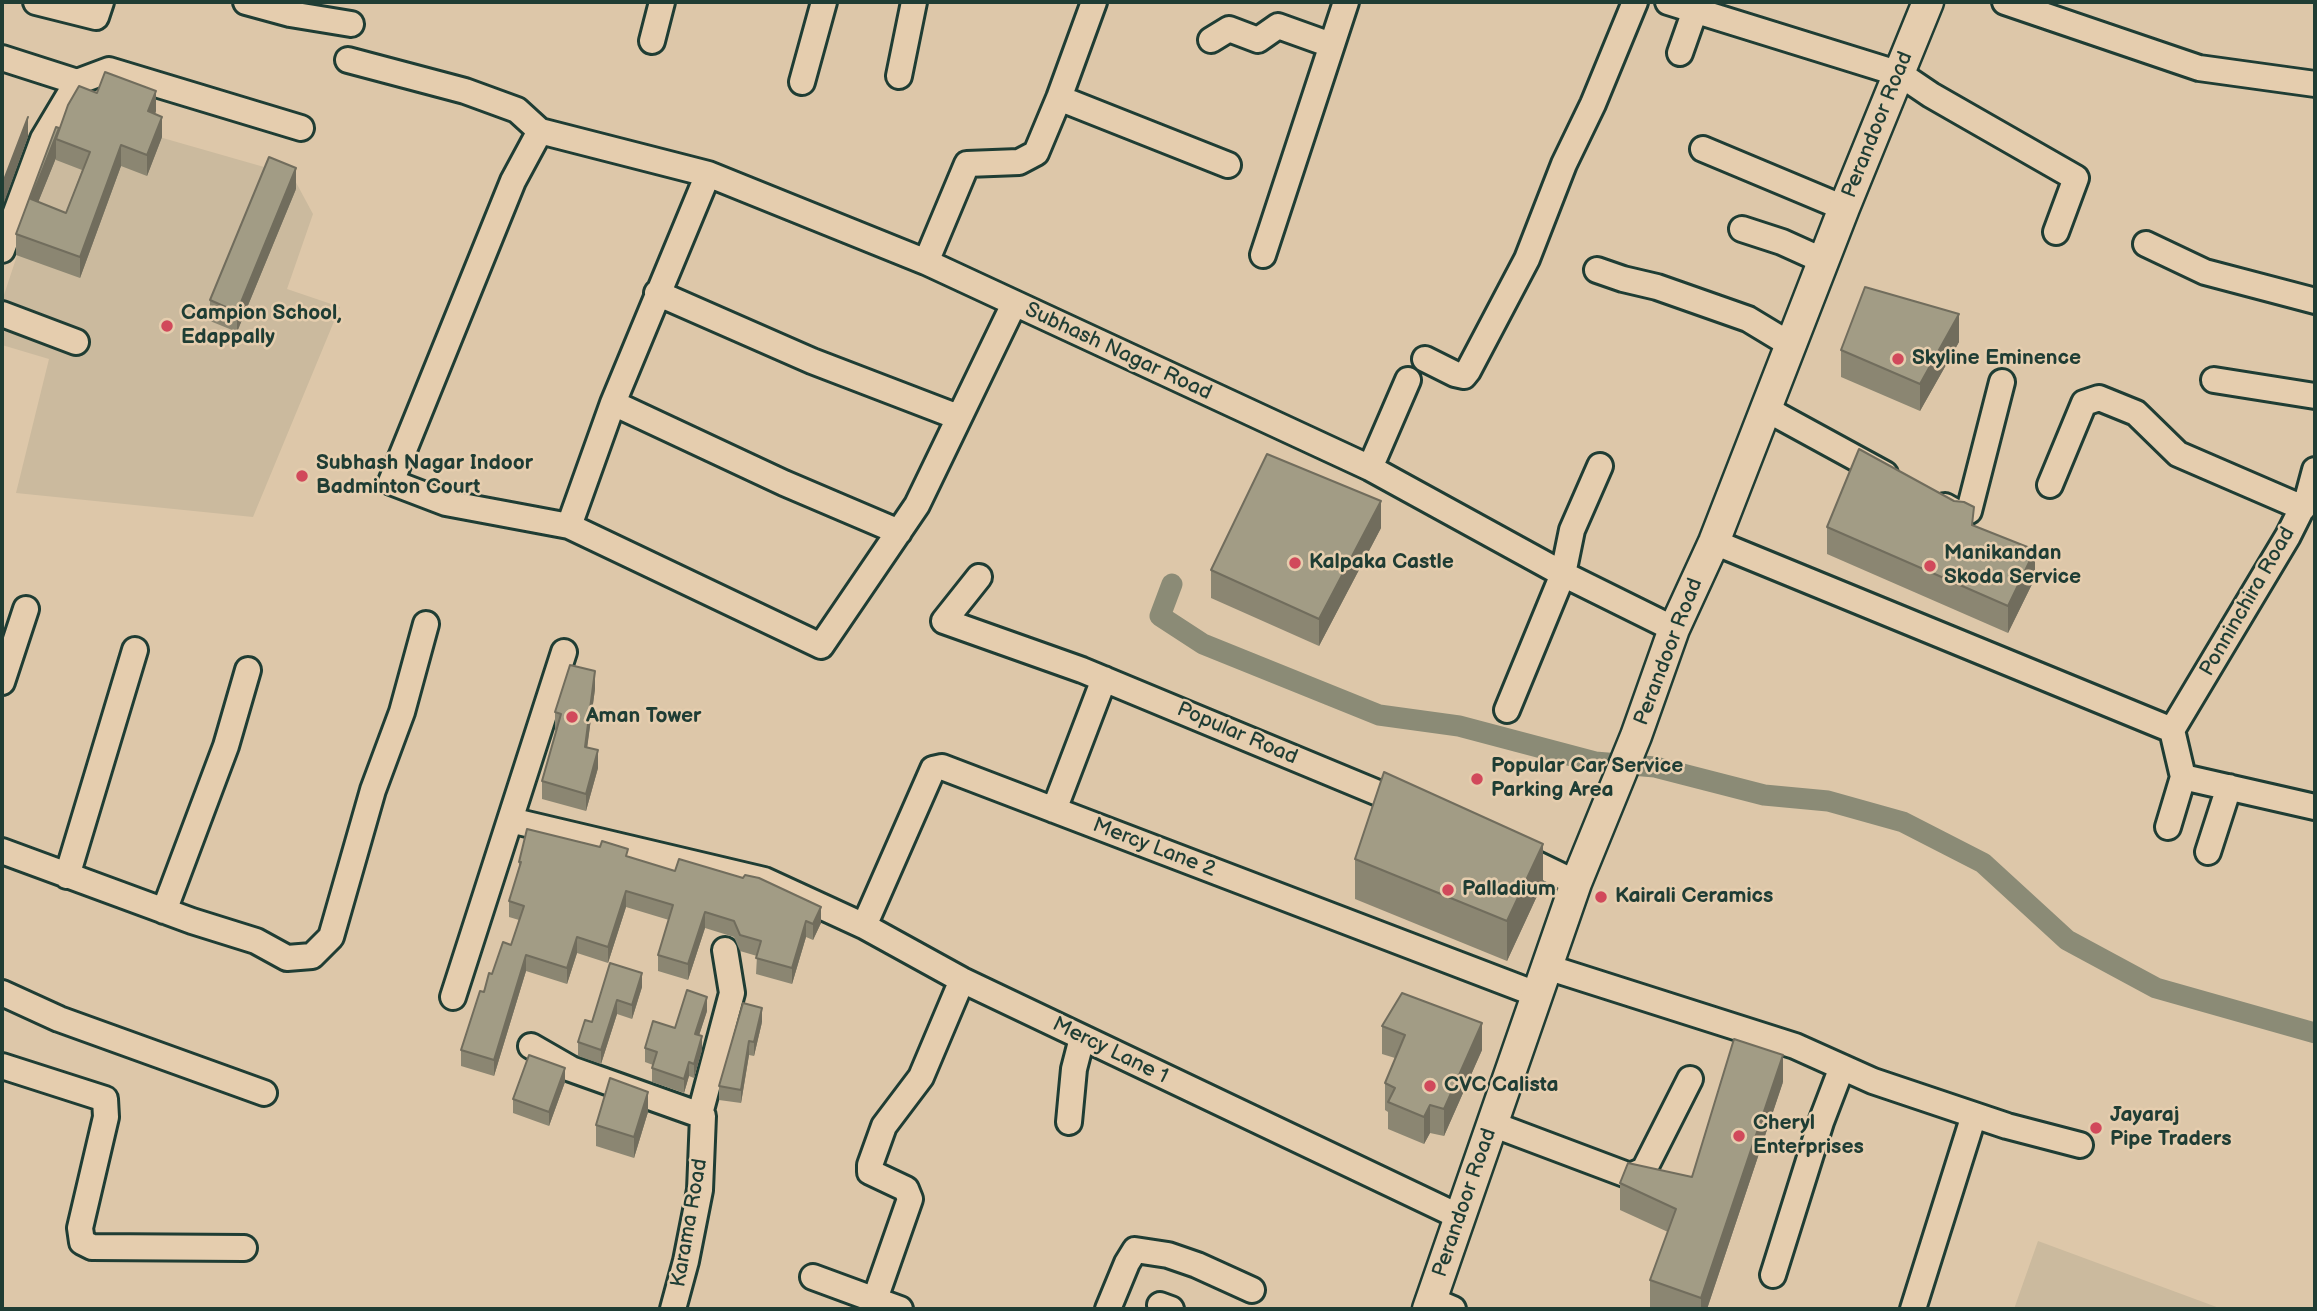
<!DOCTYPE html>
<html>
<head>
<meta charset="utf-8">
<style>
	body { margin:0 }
	#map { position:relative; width:2317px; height:1311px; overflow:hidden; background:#ddc7a9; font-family:"Balsamiq Sans",sans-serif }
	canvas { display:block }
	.frame { position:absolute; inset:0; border:4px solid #1f3d34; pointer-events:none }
</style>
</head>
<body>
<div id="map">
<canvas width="2317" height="1311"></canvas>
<div class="frame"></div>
</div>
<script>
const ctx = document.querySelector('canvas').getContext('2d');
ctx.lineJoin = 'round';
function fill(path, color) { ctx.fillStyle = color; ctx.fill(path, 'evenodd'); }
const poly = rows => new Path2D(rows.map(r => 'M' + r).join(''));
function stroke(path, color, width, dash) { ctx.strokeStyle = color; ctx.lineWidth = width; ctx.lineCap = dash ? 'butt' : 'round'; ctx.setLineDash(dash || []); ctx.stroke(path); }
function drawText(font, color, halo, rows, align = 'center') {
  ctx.font = font + ' "Balsamiq Sans",sans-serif'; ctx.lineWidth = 5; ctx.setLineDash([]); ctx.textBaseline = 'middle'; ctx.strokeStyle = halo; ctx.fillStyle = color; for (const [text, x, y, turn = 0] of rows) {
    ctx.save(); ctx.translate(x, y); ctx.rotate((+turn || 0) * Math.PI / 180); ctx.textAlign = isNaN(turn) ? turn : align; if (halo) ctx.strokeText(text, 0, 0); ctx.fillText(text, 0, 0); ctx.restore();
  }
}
fill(poly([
	[65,110,292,175,313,214,287,289,340,307,253,517,16,493,49,359,2,345,2,301],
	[2038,1241,2222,1309,2014,1309]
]), '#cbba9e');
stroke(poly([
	[1172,584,1160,616,1203,644,1379,715,1459,726,1595,762,1655,767,1764,795,1828,801,1903,822,1983,863,2067,940,2156,988,2315,1033]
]), '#8b8b76', 21);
const minor = poly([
	[36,2,96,17,101,2],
	[246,2,290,14,351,24],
	[1668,2,1900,74,1931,95,2076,178,2056,232],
	[2005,2,2199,68,2315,84],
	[1211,40,1229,29,1258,40,1278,26,1331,45],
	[652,41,662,2],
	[1680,53,1698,2],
	[2,58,77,82],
	[348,60,465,91,517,110,540,131,708,174,926,262,1370,468,1563,574,1674,629],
	[899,76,914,2],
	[802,82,824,2],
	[1059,98,1228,165],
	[540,131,513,181,391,482,446,503,569,526,821,646,917,505,1014,304],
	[1703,149,1844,208],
	[1742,229,1782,242,1824,261],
	[2146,244,2205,272,2315,301],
	[2,250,43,139,77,82,109,70,301,128],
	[1263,255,1346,2],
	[926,262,967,164,1019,162,1036,153,1059,98,1094,2],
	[1597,270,1623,279,1657,287,1748,319,1791,345],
	[657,293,812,361,958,417],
	[2,314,76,342],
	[1425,359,1455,374,1464,376,1468,371,1527,259,1564,164,1593,104,1635,2],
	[2214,380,2315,396],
	[613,403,784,483,899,532],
	[1766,409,1885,474],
	[1370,468,1408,380],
	[2050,485,2084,403,2099,398,2136,413,2178,454,2303,508],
	[1945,506,1961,515,1969,511,2002,382],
	[569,526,613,403,708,174],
	[1714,542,2172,730],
	[979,577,944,621,1082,670,1407,805],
	[2,682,26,609],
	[1507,710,1563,574,1572,530,1600,466],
	[2172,730,2288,536,2308,496,2315,470],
	[2172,730,2183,777,2315,807],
	[1054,810,1104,679],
	[510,820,764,880,864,926,962,980,1460,1217],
	[2168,827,2183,777],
	[2,851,192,921,256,941,287,958,312,956,331,937,373,790,402,712,426,624],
	[2208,852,2229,787],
	[1514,853,1576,883],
	[67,876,135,650],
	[164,911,226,746,248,670],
	[864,926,933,769,942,767,1536,994],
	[1547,967,1795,1046,1873,1081,2007,1126,2080,1145],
	[2,993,59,1019,264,1093],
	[453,997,564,652],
	[531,1046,571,1069,703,1116,700,1190,686,1261,673,1309],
	[2,1066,105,1099,106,1117,80,1228,82,1242,92,1247,244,1248],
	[700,1114,732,993,725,950],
	[1069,1122,1074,1069,1082,1038],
	[1492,1124,1630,1176,1644,1170,1690,1079],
	[1773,1275,1821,1122,1842,1067],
	[813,1277,900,1309],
	[875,1299,910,1199,906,1189,870,1172,870,1165,884,1126,921,1077,962,980],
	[1432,1300,1453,1309],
	[1160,1305,1171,1309],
	[1108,1309,1127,1263,1135,1250,1168,1255,1197,1265,1252,1290],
	[1913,1309,1974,1115]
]);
const major = poly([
	[1428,1309,1576,883,1636,736,1674,629,1714,542,1844,208,1928,2]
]);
stroke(minor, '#1f3d34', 30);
stroke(major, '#1f3d34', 35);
stroke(minor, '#e5cdae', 24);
stroke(major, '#e5cdae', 30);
fill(poly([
	[97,93,156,111,155,114,162,137,147,176,121,166,80,278,16,255,16,234,59,128],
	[56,158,56,160,82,170,66,213,38,202],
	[296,189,237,332,210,321,210,300],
	[1959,342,1920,411,1841,377,1841,350],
	[1974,526,2035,578,2008,633,1827,554,1827,527],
	[1381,528,1319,646,1211,598,1211,570],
	[595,689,587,747,598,768,586,811,542,799,542,781,556,730,555,730,555,712],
	[628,857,821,923,813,940,806,937,792,984,756,974,757,956,740,951,734,937,705,928,688,980,658,971,658,955,669,920,626,907,608,963,577,953,567,984,526,971,494,1076,461,1066,461,1050,484,992,492,974,511,945,519,920,509,917,509,901,519,867,519,862],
	[1355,859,1543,883,1507,961,1355,899],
	[610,963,642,987,632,1019,617,1014,601,1064,578,1056,578,1042,592,1022],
	[707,1011,699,1035,702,1050,694,1078,689,1076,684,1093,652,1082,652,1068,653,1065,645,1062,645,1048,675,1028],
	[762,1022,754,1056,749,1055,741,1103,719,1100,719,1086],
	[1382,1026,1482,1050,1444,1136,1430,1133,1424,1144,1388,1129,1388,1112,1385,1110,1385,1083,1395,1058,1382,1054],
	[565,1082,549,1126,513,1113,513,1099],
	[1783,1082,1707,1309,1655,1309,1650,1308,1650,1280,1668,1232,1620,1210,1620,1183,1692,1177],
	[648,1112,634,1158,596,1146,596,1125]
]), '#8b8672');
fill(poly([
	[156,91,156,111,148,132,148,111],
	[28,117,28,137,2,208,2,187],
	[162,117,162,137,147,176,147,155],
	[59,128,56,139,56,158,31,220,31,199],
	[121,145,121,166,80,278,80,257],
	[296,168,296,189,237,332,237,312],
	[1959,314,1959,342,1920,411,1920,384],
	[1381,501,1381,528,1319,646,1319,619],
	[2035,550,2035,578,2008,633,2008,606],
	[595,671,595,689,585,764,585,747],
	[598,750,598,768,586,811,586,794],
	[1543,844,1543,883,1507,961,1507,921],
	[626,891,626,907,608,963,608,947],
	[821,907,821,923,813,940,813,924],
	[705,912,705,928,688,980,688,964],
	[806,921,806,937,792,984,792,968],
	[577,937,577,953,567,984,567,968],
	[526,955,526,971,494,1076,494,1060],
	[642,973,642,987,632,1019,632,1005],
	[707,997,707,1011,695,1048,695,1034],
	[617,1000,617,1014,601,1064,601,1050],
	[762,1008,762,1022,754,1056,754,1042],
	[1482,1023,1482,1050,1444,1136,1444,1109],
	[702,1036,702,1050,694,1078,694,1064],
	[749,1041,749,1055,741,1103,741,1090],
	[1783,1055,1783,1082,1707,1309,1701,1309,1701,1298],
	[689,1062,689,1076,684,1093,684,1079],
	[565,1068,565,1082,549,1126,549,1112],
	[648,1092,648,1112,634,1158,634,1137],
	[1430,1105,1430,1133,1424,1144,1424,1117]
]), '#716d5d');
const building = poly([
	[105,72,156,91,148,111,162,117,147,155,121,145,80,257,16,234,56,127,59,128,31,199,66,213,90,152,56,139,68,105,79,86,97,93,105,72],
	[28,117,2,187,2,185,28,117],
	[269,157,296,168,237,312,210,300,269,157],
	[1865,287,1959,314,1920,384,1841,350,1865,287],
	[1859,449,1954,501,1964,502,1974,507,1972,525,2035,550,2008,606,1827,527,1859,449],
	[1267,454,1381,501,1319,619,1211,570,1267,454],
	[570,665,595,671,585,747,598,750,586,794,542,781,561,714,555,712,570,665],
	[1384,772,1543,844,1507,921,1355,859,1384,772],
	[527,829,600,847,602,841,628,849,626,856,675,871,679,859,743,878,745,875,759,878,821,907,813,924,806,921,792,968,756,958,761,941,740,935,734,921,705,912,688,964,658,955,673,905,626,891,608,947,577,937,567,968,526,955,494,1060,461,1050,480,991,484,992,489,973,492,974,503,942,511,945,524,906,509,901,521,862,519,862,527,829],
	[610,963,642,973,632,1005,617,1000,601,1050,578,1042,585,1020,592,1022,610,963],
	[687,990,707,997,695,1034,702,1036,694,1064,689,1062,684,1079,652,1068,657,1052,645,1048,653,1021,675,1028,687,990],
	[1402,993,1482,1023,1444,1109,1430,1105,1424,1117,1388,1102,1395,1088,1385,1083,1405,1035,1382,1026,1402,993],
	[743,1003,762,1008,754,1042,749,1041,741,1090,719,1086,743,1003],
	[1734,1039,1783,1055,1701,1298,1650,1280,1676,1209,1620,1183,1628,1163,1692,1177,1734,1039],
	[529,1055,565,1068,549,1112,513,1099,529,1055],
	[610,1078,648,1092,634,1137,596,1125,610,1078]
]);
fill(building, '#a29c85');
stroke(building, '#716d5d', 2);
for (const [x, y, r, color] of [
	[167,326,7,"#d1495b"],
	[1898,359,7,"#d1495b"],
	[302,476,7,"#d1495b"],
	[1295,563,7,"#d1495b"],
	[1930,566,7,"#d1495b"],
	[572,717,7,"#d1495b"],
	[1477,779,7,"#d1495b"],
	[1448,890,7,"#d1495b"],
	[1601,897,7,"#d1495b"],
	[1430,1086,7,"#d1495b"],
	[2096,1128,7,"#d1495b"],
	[1739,1136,7,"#d1495b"]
]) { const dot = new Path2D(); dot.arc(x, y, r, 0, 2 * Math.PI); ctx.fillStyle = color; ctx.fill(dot); stroke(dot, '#e5cdae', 2.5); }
drawText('21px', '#1f3d34', '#e5cdae', [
	["Perandoor Road",1878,125,-68],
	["Subhash Nagar Road",1118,352,25],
	["Ponninchira Road",2248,602,-60],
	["Perandoor Road",1669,652,-69],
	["Popular Road",1237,734,23],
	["Mercy Lane 2",1154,848,21],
	["Mercy Lane 1",1110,1051,26],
	["Perandoor Road",1465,1203,-71],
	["Karama Road",690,1223,-80]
]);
drawText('bold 21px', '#1f3d34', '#e5cdae', [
	["Campion School,",181,314],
	["Edappally",181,338],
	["Skyline Eminence",1912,359],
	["Subhash Nagar Indoor",316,464],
	["Badminton Court",316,488],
	["Manikandan",1944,554],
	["Skoda Service",1944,578],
	["Kalpaka Castle",1309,563],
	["Aman Tower",586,717],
	["Popular Car Service",1491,767],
	["Parking Area",1491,791],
	["Palladium",1462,890],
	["Kairali Ceramics",1615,897],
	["CVC Calista",1444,1086],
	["Jayaraj",2110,1116],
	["Pipe Traders",2110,1140],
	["Cheryl",1753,1124],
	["Enterprises",1753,1148]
], 'left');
</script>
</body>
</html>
